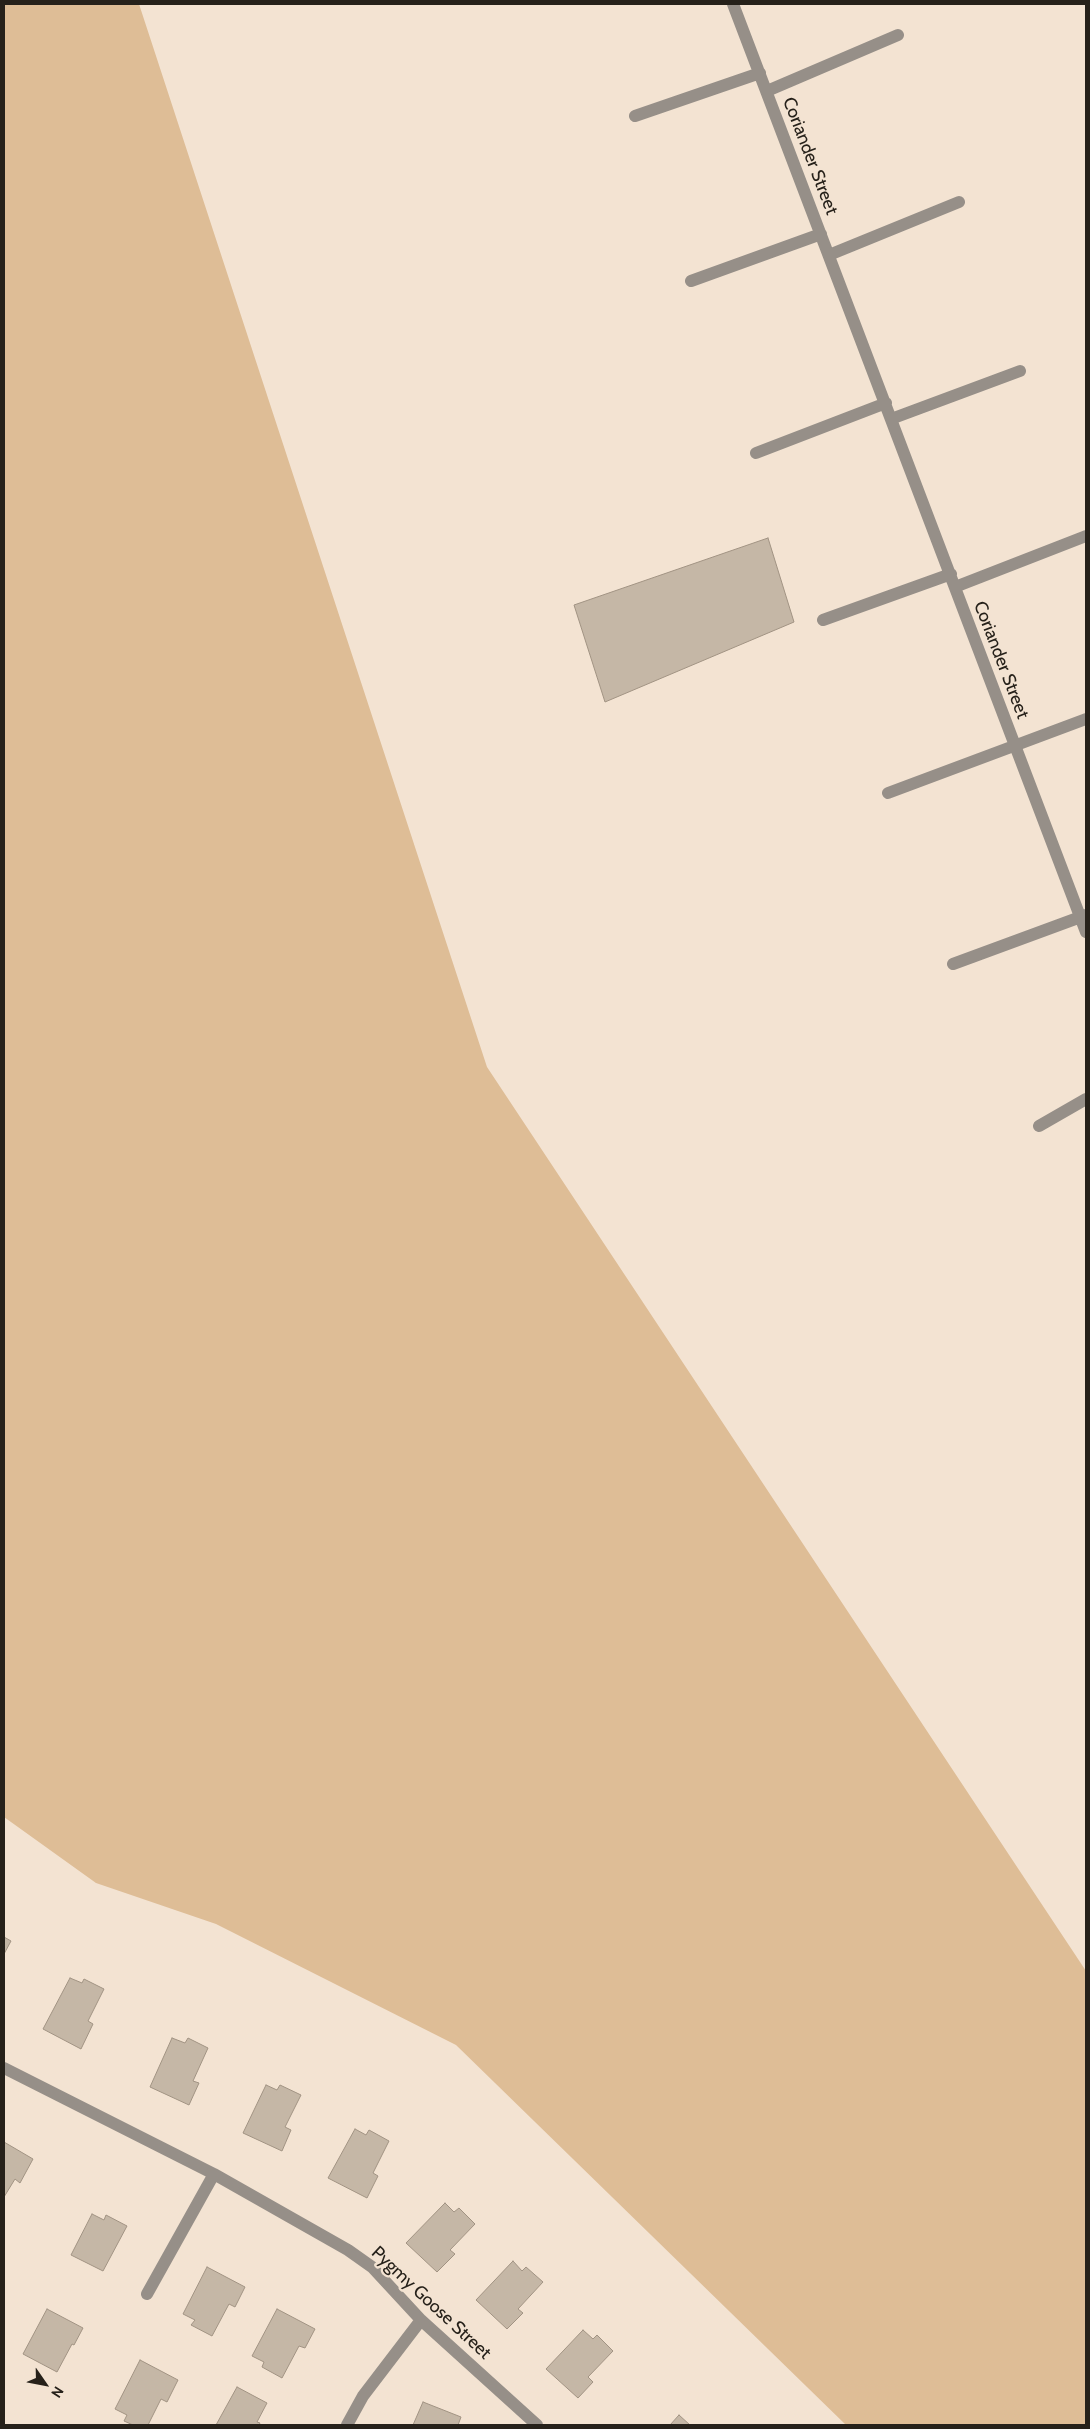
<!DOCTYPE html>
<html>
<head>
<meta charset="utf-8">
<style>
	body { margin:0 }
	#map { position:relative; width:1090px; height:2429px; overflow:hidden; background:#f3e3d2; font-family:Cabin,sans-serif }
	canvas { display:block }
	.frame { position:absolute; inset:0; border:5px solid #26211a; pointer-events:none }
	.north { position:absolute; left:20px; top:2359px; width:50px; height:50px; -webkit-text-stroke:4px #f3e3d2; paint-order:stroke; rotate:123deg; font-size:14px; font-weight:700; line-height:20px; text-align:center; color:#26211a }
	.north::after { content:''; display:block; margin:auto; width:18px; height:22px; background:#26211a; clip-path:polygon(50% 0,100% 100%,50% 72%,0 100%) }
</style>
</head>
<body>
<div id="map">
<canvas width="1090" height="2429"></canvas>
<div class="frame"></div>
<div class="north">N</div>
</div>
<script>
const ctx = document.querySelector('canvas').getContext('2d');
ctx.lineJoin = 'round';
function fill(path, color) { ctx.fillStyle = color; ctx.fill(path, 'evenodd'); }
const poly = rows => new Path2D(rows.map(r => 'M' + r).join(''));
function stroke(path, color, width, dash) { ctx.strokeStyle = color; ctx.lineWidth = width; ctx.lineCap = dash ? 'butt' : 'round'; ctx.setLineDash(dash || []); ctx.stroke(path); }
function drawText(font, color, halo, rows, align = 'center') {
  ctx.font = font + ' Cabin,sans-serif'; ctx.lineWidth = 4.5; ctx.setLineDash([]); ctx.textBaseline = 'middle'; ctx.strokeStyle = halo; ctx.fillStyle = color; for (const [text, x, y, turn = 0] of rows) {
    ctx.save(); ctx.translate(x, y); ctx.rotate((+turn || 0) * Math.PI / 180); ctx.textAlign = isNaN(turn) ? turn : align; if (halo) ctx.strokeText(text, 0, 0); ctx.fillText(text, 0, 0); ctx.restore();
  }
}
fill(poly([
	[4,4,139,4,487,1067,1086,1971,1086,2425,846,2425,456,2045,216,1924,96,1883,4,1817]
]), '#debd96');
const building = poly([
	[768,538,794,622,605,702,574,605,768,538],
	[4,1937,11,1941,4,1954,4,1937],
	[70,1978,82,1983,84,1979,104,1989,88,2021,93,2024,81,2049,43,2029,70,1978],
	[172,2038,185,2043,188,2038,208,2048,193,2081,199,2083,189,2105,150,2087,172,2038],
	[266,2085,277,2090,280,2085,301,2095,285,2127,291,2130,282,2151,243,2133,266,2085],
	[355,2129,366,2135,369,2130,389,2141,373,2173,378,2176,367,2198,328,2178,355,2129],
	[4,2142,33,2159,20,2183,15,2179,4,2197,4,2142],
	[445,2203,454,2212,459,2208,475,2224,450,2250,455,2254,437,2272,406,2243,445,2203],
	[92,2214,104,2220,106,2215,127,2226,103,2271,71,2255,92,2214],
	[513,2261,522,2271,526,2267,543,2282,518,2309,523,2313,507,2329,476,2300,513,2261],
	[207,2267,245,2287,235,2307,229,2304,212,2336,191,2325,195,2320,183,2314,207,2267],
	[47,2309,83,2328,74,2345,72,2344,57,2372,23,2354,47,2309],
	[277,2309,315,2329,305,2348,299,2346,282,2378,262,2367,264,2362,252,2356,277,2309],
	[583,2330,593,2339,597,2335,613,2351,588,2377,593,2382,578,2398,546,2369,583,2330],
	[140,2360,178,2380,167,2402,161,2399,148,2425,133,2425,124,2421,127,2415,115,2409,140,2360],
	[237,2387,267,2403,257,2422,260,2423,259,2425,216,2425,237,2387],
	[423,2402,461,2417,458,2425,413,2425,423,2402],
	[679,2415,690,2425,670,2425,679,2415]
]);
fill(building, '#c5b7a6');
stroke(building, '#a19383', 1);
stroke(poly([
	[733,4,1086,932],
	[767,91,898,35],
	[635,116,760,73],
	[829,255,959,202],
	[691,281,821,234],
	[891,419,1020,371],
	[756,453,886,403],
	[955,587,1086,536],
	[823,620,951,574],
	[888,793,1086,719],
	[953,964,1086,915],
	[1039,1126,1086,1099],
	[4,2068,214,2174,348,2250,372,2267,421,2320,537,2425],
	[147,2294,214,2174],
	[347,2425,363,2396,421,2320]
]), '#968f88', 12);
drawText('18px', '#26211a', '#f3e3d2', [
	["Coriander Street",810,156,69],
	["Coriander Street",1001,660,69],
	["Pygmy Goose Street",431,2303,43]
]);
</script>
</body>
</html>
